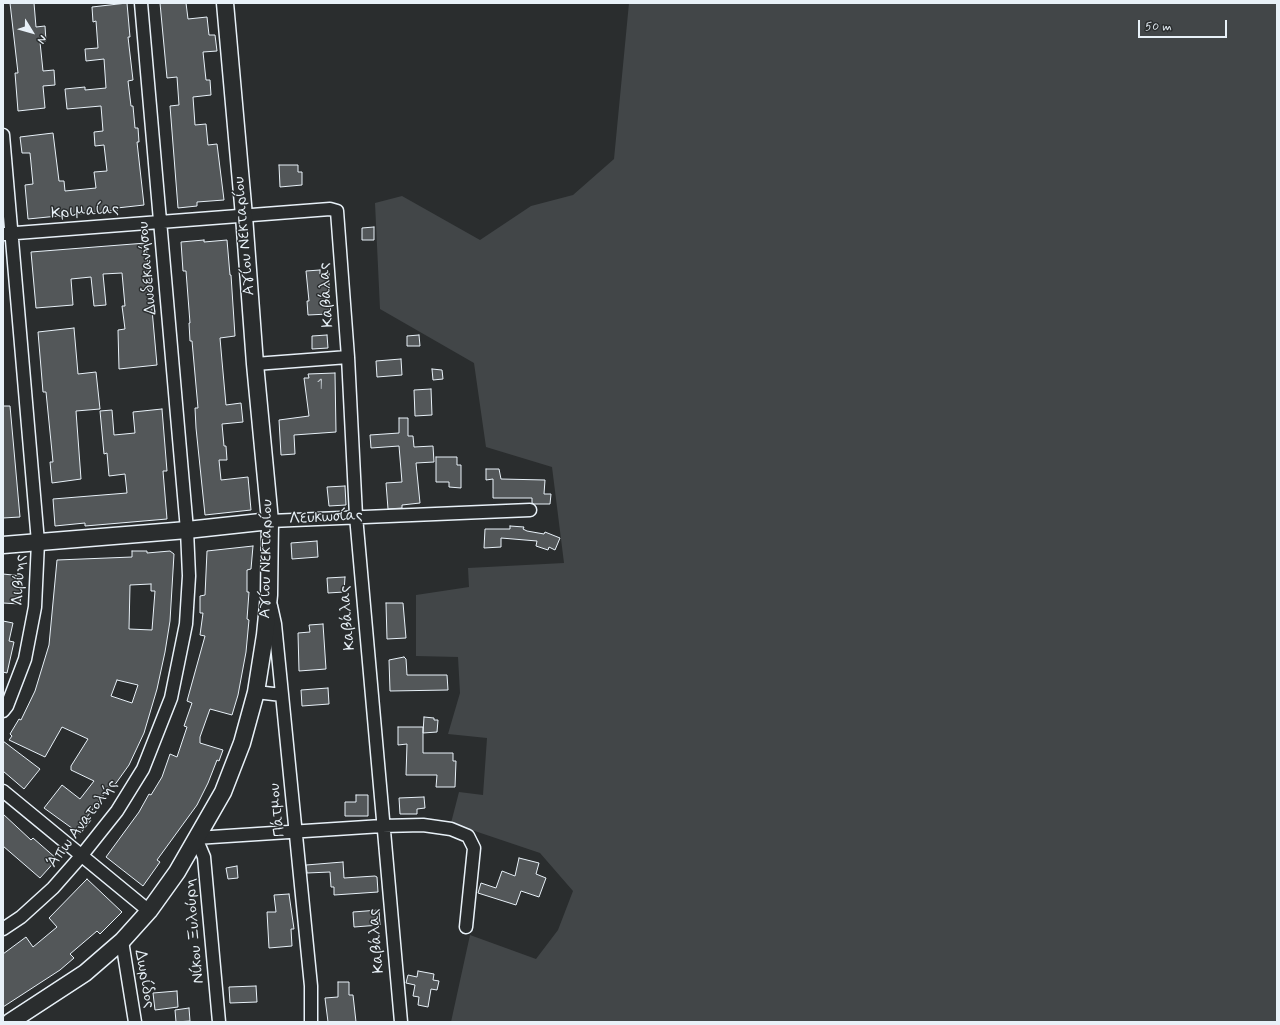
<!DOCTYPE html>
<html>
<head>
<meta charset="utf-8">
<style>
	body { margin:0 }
	#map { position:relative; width:1280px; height:1025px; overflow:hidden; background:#2a2d2e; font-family:Mynerve,sans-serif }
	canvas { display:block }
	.frame { position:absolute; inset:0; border:4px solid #e8f1f8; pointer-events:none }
	.north { position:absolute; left:12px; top:12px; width:40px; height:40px; -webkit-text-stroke:3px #2a2d2e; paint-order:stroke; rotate:127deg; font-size:11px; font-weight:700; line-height:16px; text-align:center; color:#e8f1f8 }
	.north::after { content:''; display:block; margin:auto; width:14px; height:18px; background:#e8f1f8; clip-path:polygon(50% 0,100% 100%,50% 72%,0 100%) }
	.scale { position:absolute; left:1138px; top:20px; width:89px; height:18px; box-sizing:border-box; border:2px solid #e8f1f8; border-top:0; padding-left:5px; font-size:12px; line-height:14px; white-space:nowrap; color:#e8f1f8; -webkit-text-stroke:3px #2a2d2e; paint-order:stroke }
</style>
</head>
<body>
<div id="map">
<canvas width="1280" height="1025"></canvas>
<div class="frame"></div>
<div class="north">N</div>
<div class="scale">50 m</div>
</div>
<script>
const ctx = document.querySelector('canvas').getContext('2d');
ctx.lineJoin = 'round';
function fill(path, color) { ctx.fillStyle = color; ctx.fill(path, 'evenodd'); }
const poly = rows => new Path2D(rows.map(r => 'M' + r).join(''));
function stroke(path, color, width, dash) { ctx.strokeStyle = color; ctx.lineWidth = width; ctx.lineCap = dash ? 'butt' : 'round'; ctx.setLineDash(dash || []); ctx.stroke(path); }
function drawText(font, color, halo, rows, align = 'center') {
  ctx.font = font + ' Mynerve,sans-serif'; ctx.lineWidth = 3; ctx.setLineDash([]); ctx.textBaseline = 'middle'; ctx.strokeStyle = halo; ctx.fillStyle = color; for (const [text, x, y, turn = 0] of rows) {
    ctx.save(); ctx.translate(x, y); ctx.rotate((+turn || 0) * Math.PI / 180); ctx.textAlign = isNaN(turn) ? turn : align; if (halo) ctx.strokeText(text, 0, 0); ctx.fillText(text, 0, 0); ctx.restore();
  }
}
fill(poly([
	[629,3,1277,3,1277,1022,451,1022,470,935,536,959,558,930,573,891,540,853,451,823,459,792,483,795,487,738,448,734,460,693,458,657,416,656,416,595,469,587,468,568,564,563,552,467,486,447,474,363,380,309,375,203,402,196,480,240,531,206,573,195,614,159]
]), '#424648');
const building = poly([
	[10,3,34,3,36,27,45,26,46,41,40,42,43,71,54,70,55,85,43,86,45,108,18,111,15,73,18,73,10,3],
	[127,3,130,37,128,37,133,80,128,81,131,106,133,106,135,128,138,128,139,142,137,142,144,205,117,208,118,210,28,219,25,185,33,184,30,153,22,153,20,137,53,133,59,181,64,181,65,191,96,188,94,172,107,171,104,145,95,146,94,132,103,131,101,106,67,109,65,89,85,87,85,90,106,88,104,59,86,61,85,49,98,48,96,21,93,22,92,7,127,3],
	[160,3,186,3,188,19,207,17,209,35,215,35,217,51,203,52,206,80,210,80,211,95,193,97,195,125,206,124,208,145,217,144,224,200,197,202,197,206,178,208,170,106,179,105,177,77,167,78,160,3],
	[279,165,298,165,298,172,302,172,302,185,280,187,279,165],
	[374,227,374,240,362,240,362,228,374,227],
	[204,240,204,242,227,240,230,275,231,275,235,336,220,338,222,361,226,405,241,403,243,422,222,424,224,446,226,446,227,460,219,460,221,480,248,477,251,510,205,515,196,428,195,408,198,408,192,341,190,341,189,323,190,323,186,271,183,271,181,242,204,240],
	[146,243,157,365,119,369,118,330,125,329,122,306,125,306,122,273,103,274,106,305,94,306,91,277,71,279,73,305,36,308,31,252,146,243],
	[320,270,320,274,329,273,329,314,308,315,307,301,309,301,306,271,320,270],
	[74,328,78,374,96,372,100,409,76,411,81,479,52,483,50,462,53,462,46,392,43,392,38,332,74,328],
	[327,335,328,348,312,349,312,336,327,335],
	[419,335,420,346,407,346,407,336,419,335],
	[401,359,402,375,377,377,376,361,401,359],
	[432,369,442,370,443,379,433,380,432,369],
	[335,373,336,432,294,435,295,454,281,455,279,420,309,416,304,378,309,378,308,374,335,373],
	[431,389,432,415,415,416,414,390,431,389],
	[3,406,10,406,20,517,3,518,3,406],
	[162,409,167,471,163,471,167,519,85,526,85,523,55,526,53,499,127,493,125,474,109,476,107,453,104,454,100,411,112,410,114,435,135,433,133,412,162,409],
	[399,418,408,418,408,436,413,436,414,447,433,446,434,462,416,463,420,503,402,505,402,508,388,509,386,483,402,482,399,446,371,448,370,435,399,433,399,418],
	[436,457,457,457,457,465,461,465,461,488,449,487,449,482,436,482,436,457],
	[486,469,499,469,501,479,545,480,544,494,551,494,550,504,534,504,532,503,532,498,493,498,493,479,486,480,486,469],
	[345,486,346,505,329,506,327,487,345,486],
	[510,526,524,527,523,529,527,531,544,534,545,532,560,538,555,550,549,547,548,550,536,546,537,541,501,538,501,547,484,548,485,529,510,529,510,526],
	[317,541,318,557,292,559,291,543,317,541],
	[253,546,251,569,247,570,247,592,249,592,247,619,249,620,246,652,238,695,232,715,210,709,200,737,200,743,223,750,219,761,217,760,208,783,197,805,157,860,160,862,143,886,106,857,139,812,149,794,151,795,162,777,170,754,177,757,187,727,184,726,192,703,187,701,205,636,200,635,203,613,200,613,200,596,205,595,207,551,253,546],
	[132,551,147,551,147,553,170,551,174,554,170,621,165,652,157,689,144,733,129,765,114,786,111,785,87,817,91,820,80,834,44,808,62,785,80,799,94,781,71,770,71,766,88,739,62,727,45,757,9,740,12,736,10,734,19,719,21,720,35,691,49,645,57,560,132,557,132,551],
	[151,584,151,591,155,591,152,630,129,629,130,585,151,584],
	[117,680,138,685,132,703,111,696,117,680],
	[3,574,22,576,20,604,3,603,3,574],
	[345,577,344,592,328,593,327,578,345,577],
	[386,603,403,603,406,638,387,639,386,603],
	[3,621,13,623,9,641,14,642,7,673,3,672,3,621],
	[323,624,326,669,299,671,298,633,310,632,309,625,323,624],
	[404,657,406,659,407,675,447,675,448,690,390,691,389,660,404,657],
	[328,688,329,704,302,706,301,690,328,688],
	[424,717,434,718,434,720,438,720,437,732,423,733,424,717],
	[398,727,423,727,423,753,453,753,453,761,456,761,455,787,436,787,437,775,406,775,407,744,398,745,398,727],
	[3,741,40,769,24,789,3,771,3,741],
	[356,795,368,795,368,816,345,816,345,802,356,802,356,795],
	[424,797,425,808,417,809,417,814,400,814,399,798,424,797],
	[3,814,31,840,33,838,57,859,40,878,3,846,3,814],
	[519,858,539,863,536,874,546,878,539,897,521,891,516,905,478,893,481,883,496,888,502,871,515,876,519,858],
	[343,862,344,878,375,876,377,877,378,892,334,895,334,887,331,887,330,872,307,873,306,865,343,862],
	[237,866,238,878,228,879,226,868,237,866],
	[87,879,122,912,100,934,97,931,70,954,74,958,60,970,3,1007,3,954,26,937,33,947,57,927,49,918,87,879],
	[289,894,294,929,291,929,292,946,269,948,267,912,276,912,274,895,289,894],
	[379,910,380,925,354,927,353,912,379,910],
	[418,971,434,974,433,980,439,981,437,990,431,989,428,1007,418,1005,419,997,413,996,415,985,406,983,408,975,417,977,418,971],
	[338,982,349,982,349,995,353,995,356,1022,328,1022,325,998,338,997,338,982],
	[256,986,257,1002,230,1003,229,987,256,986],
	[177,991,178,1007,155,1010,153,993,177,991],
	[189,1008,190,1021,176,1022,175,1010,189,1008]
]);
fill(building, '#535759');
stroke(building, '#e8f1f8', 1);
const street = poly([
	[3,135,38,542,35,607,25,659,7,706,3,711],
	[3,234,330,209,337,211,348,357,356,516,401,1022],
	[255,364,348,357],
	[270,521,530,510],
	[271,606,275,624,311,986,311,1022],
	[256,692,282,695],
	[3,791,149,911],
	[3,929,21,917,53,888,82,855,117,811,143,769,171,698,186,624,189,576,187,530,141,3],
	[122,941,135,1022],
	[219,1022,204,857,196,838,382,826,423,825,451,829,468,836,474,848,466,927]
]);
const secondary = poly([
	[3,545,187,530,270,521],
	[10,1022,85,973,122,941,149,911,177,872,223,792,242,743,256,692,265,635,269,595,270,521,255,364,244,216,225,3]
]);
stroke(street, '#e8f1f8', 15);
stroke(secondary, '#e8f1f8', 19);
stroke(street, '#2a2d2e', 12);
stroke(secondary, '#2a2d2e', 16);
drawText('14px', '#c3cad0', null, [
	["1",320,385]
]);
drawText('16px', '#e8f1f8', '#2a2d2e', [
	["Κριμαίας",85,212,-4],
	["Αγίου Νεκταρίου",245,236,-95],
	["Δωδεκανήσου",148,268,-95],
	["Καβάλας",327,295,-94],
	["Λευκωσίας",326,518,-3],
	["Αγίου Νεκταρίου",267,559,-89],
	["Λιβύης",20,580,-87],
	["Καβάλας",348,618,-95],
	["Πάτμου",278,810,-96],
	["Άπω Ανατολής",83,824,-53],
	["Νίκου Ξυλούρη",195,931,-95],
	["Καβάλας",377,941,-95],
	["Δωρίδος",144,979,80]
]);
</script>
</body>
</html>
